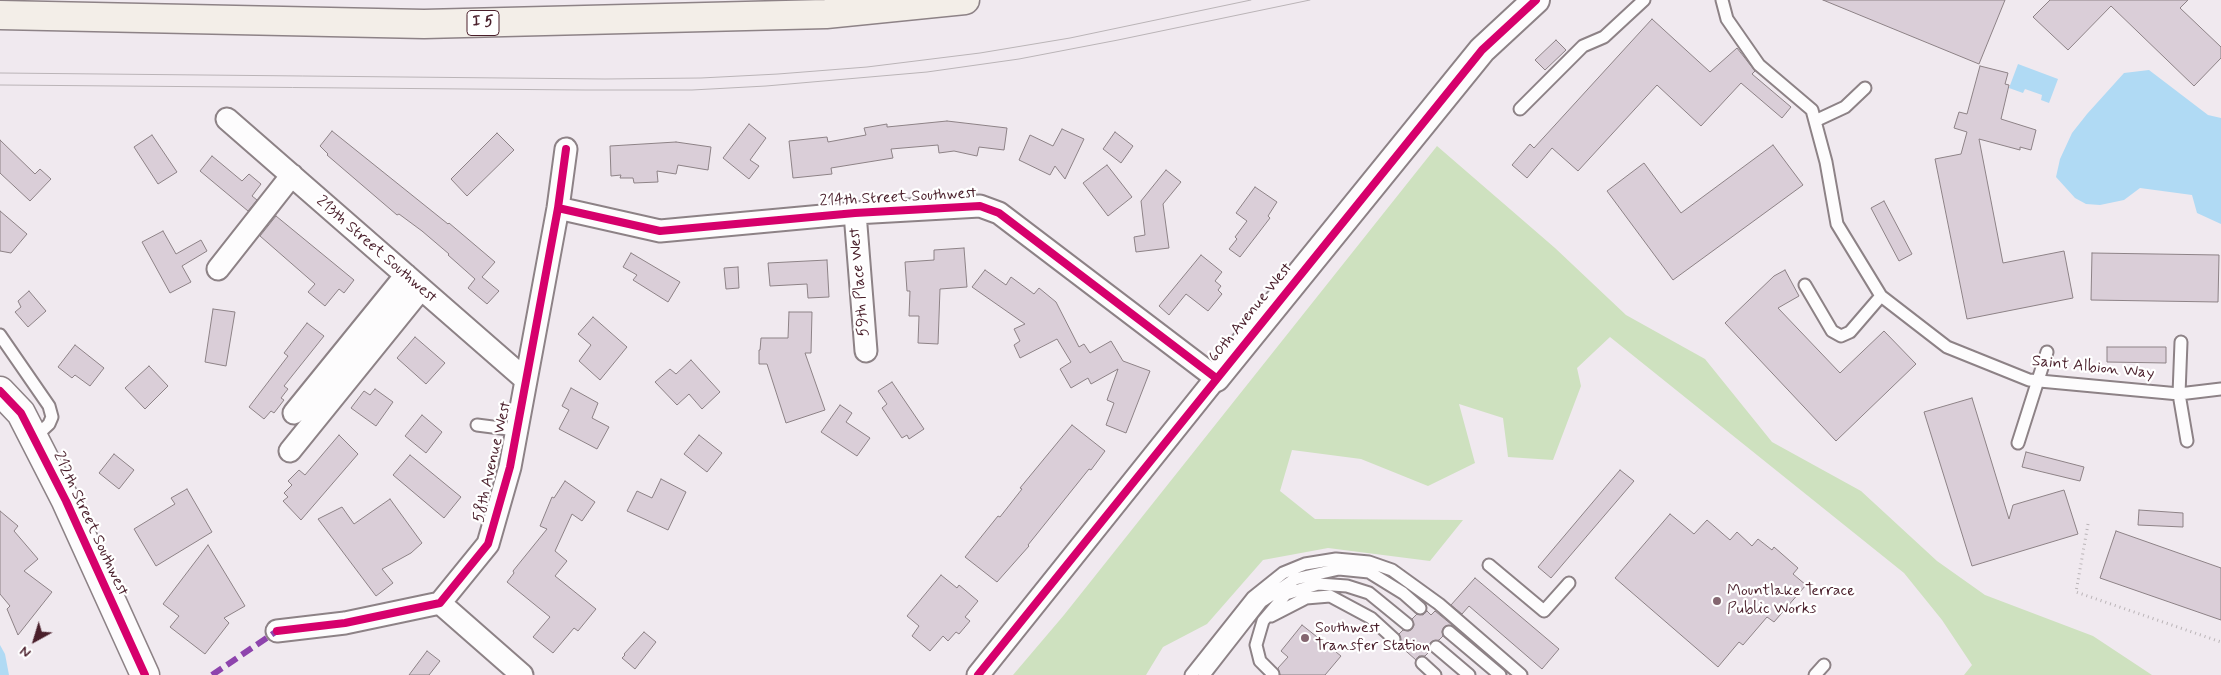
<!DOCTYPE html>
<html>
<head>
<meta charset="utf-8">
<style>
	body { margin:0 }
	#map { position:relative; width:2221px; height:675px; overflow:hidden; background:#f0e9ef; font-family:Mynerve,sans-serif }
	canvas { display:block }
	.north { position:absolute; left:10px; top:615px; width:50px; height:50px; -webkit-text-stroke:4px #fff; paint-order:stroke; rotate:219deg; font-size:14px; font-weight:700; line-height:20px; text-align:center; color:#4a1f2b }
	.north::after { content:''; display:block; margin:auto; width:18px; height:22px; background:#4a1f2b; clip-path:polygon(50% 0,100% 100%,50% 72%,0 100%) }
</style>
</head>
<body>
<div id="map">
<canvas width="2221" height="675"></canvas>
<div class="north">N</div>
</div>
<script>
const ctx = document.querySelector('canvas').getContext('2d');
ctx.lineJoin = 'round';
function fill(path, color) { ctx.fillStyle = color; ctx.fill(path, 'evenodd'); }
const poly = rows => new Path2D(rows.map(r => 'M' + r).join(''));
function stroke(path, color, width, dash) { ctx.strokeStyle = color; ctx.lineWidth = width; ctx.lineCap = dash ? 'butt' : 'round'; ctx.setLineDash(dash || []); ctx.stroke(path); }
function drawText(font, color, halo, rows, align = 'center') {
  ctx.font = font + ' Mynerve,sans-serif'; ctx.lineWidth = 4.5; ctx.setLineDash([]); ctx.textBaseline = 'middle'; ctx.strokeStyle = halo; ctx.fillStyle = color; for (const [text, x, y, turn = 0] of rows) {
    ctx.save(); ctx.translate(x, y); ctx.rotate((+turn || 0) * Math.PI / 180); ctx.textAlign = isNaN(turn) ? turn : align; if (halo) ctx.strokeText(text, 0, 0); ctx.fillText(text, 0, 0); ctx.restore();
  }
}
fill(poly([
	[1437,146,1555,248,1626,315,1705,359,1772,442,1861,491,1937,561,1985,595,2093,636,2152,675,1964,675,1972,665,1942,620,1904,573,1610,337,1577,368,1581,386,1553,460,1508,457,1503,418,1459,404,1475,463,1428,486,1361,459,1292,450,1280,491,1315,519,1463,520,1430,561,1328,548,1263,560,1207,624,1163,647,1146,675,1013,675,1064,615]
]), '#cee1bf');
fill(poly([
	[2018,64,2058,79,2049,103,2041,100,2042,95,2025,89,2023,93,2009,88],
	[2149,70,2208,115,2221,118,2221,224,2197,213,2192,195,2140,188,2124,200,2100,205,2086,204,2075,198,2056,177,2060,159,2072,133,2087,114,2124,73],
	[0,645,5,654,9,675,0,675]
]), '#b0daf4');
const building = poly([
	[1823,0,2005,0,1979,64,1823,0],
	[2050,0,2188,0,2180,8,2221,47,2221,58,2194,86,2111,6,2068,50,2033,17,2050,0],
	[1652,19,1710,72,1737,48,1755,71,1752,74,1791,107,1782,118,1741,83,1701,126,1657,85,1578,171,1552,148,1527,178,1512,165,1530,144,1534,148,1652,19],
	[1556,40,1566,50,1545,70,1535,60,1556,40],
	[1980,66,2008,73,2005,84,2009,85,2001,119,2036,130,2031,150,2020,147,2020,150,1979,139,2003,263,2064,251,2073,298,1967,319,1935,159,1961,154,1967,132,1954,128,1959,112,1967,114,1980,66],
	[947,121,1007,128,1004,150,979,147,977,156,954,151,939,153,938,145,891,149,893,158,831,168,832,174,793,178,789,141,827,137,828,142,866,135,864,128,887,124,887,127,947,121],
	[749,124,766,138,750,160,759,166,749,179,723,158,749,124],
	[1062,129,1084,139,1065,179,1055,166,1050,175,1019,160,1030,135,1053,146,1062,129],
	[332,131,448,224,449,223,495,262,482,277,499,291,487,304,468,288,475,279,448,255,449,254,422,231,399,214,397,215,327,155,328,154,320,146,332,131],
	[1115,132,1133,146,1121,163,1103,149,1115,132],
	[497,133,514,150,467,196,451,179,497,133],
	[152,135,177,172,158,184,134,147,152,135],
	[0,140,35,174,40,169,51,179,30,201,0,173,0,140],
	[676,142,711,147,708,170,678,165,676,174,657,171,658,182,634,183,633,178,620,178,621,175,611,176,610,146,676,142],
	[1773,145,1803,185,1673,280,1607,191,1644,163,1681,213,1773,145],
	[212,156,242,181,249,174,261,184,252,196,257,200,248,211,200,171,212,156],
	[1107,165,1132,197,1108,216,1083,183,1107,165],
	[1166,170,1181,182,1163,204,1169,248,1136,252,1134,237,1145,235,1141,201,1166,170],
	[1255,187,1277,202,1268,216,1270,218,1240,257,1229,249,1237,239,1235,237,1247,221,1236,213,1255,187],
	[1884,201,1912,254,1899,261,1871,208,1884,201],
	[0,211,27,234,11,253,0,251,0,211],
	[276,216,354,280,344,293,339,289,325,306,308,292,315,284,260,236,276,216],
	[163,231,176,254,201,240,207,251,182,266,191,282,170,293,142,242,163,231],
	[964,248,967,287,940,289,938,344,918,343,919,316,909,316,910,291,907,291,905,262,934,260,934,250,964,248],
	[631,253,680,282,668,302,633,280,637,275,623,267,631,253],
	[2092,253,2219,255,2218,302,2091,300,2092,253],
	[1201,255,1222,272,1215,281,1221,286,1218,290,1222,294,1208,311,1186,294,1169,315,1159,306,1201,255],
	[827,260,829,297,808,298,807,284,770,286,768,263,827,260],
	[738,267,739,288,726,289,724,268,738,267],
	[985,270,1006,285,1011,277,1034,294,1039,288,1056,302,1079,347,1084,344,1090,353,1111,341,1123,361,1150,371,1126,433,1106,425,1114,403,1107,400,1118,369,1091,384,1088,378,1071,388,1060,369,1071,362,1057,339,1020,358,1014,345,1020,341,1014,329,1025,324,972,287,985,270],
	[1785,270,1799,296,1778,308,1840,373,1884,331,1916,364,1836,441,1725,323,1774,276,1785,270],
	[29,291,46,311,28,327,15,312,21,307,18,301,29,291],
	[213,309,235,312,226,366,205,362,213,309],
	[789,312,812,312,811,353,805,353,825,410,786,423,767,364,759,364,759,350,760,350,761,338,788,338,789,312],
	[593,317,627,347,600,380,579,361,591,345,578,334,593,317],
	[307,323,324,336,284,386,288,389,281,398,284,400,274,413,271,411,264,419,249,407,288,356,284,353,307,323],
	[415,337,445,363,426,384,397,358,415,337],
	[75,345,104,368,90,386,75,375,72,378,58,367,75,345],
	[2107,347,2166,347,2166,363,2107,362,2107,347],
	[691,360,720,392,702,409,689,394,677,405,655,382,670,369,676,374,691,360],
	[149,366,168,386,145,409,125,388,149,366],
	[892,382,924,429,909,439,907,435,902,438,882,408,887,404,878,391,892,382],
	[571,388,598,403,592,418,609,427,597,449,559,429,569,410,562,406,571,388],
	[375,389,393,402,376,426,351,408,364,391,370,395,375,389],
	[1972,398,2009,519,2013,505,2064,490,2078,534,1972,566,1924,412,1972,398],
	[840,405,852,413,846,422,870,438,857,456,821,432,840,405],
	[422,415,442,432,426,453,405,436,422,415],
	[1072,425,1105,451,1091,470,1089,469,1028,545,1029,546,997,582,965,557,998,516,1000,517,1022,489,1020,488,1072,425],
	[339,435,358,454,301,520,283,501,288,497,284,493,292,485,288,481,299,470,305,475,339,435],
	[699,435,722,453,707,472,684,454,699,435],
	[2026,452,2084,467,2080,481,2022,467,2026,452],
	[114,454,134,470,119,489,99,473,114,454],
	[410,455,461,497,444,518,393,475,410,455],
	[1620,470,1634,481,1551,578,1538,567,1620,470],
	[661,479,686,492,668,530,627,511,637,491,652,498,661,479],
	[565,481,595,502,582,521,572,514,555,551,567,561,555,576,596,609,578,631,574,628,553,653,533,637,550,617,507,582,514,573,513,571,547,529,540,526,552,497,554,498,565,481],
	[187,489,212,532,156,566,134,529,175,504,171,498,187,489],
	[390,499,422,543,411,553,382,569,393,583,376,596,318,519,342,507,354,524,390,499],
	[2139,510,2183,513,2183,527,2138,525,2139,510],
	[0,511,18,526,14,531,38,559,24,571,52,592,18,635,7,609,10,606,0,594,0,511],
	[1670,514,1694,534,1707,520,1730,540,1737,532,1752,546,1758,539,1772,550,1774,547,1798,568,1793,574,1806,585,1774,622,1767,617,1743,645,1739,642,1718,667,1615,578,1670,514],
	[2116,531,2221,568,2221,620,2100,578,2116,531],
	[208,545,245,606,224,618,229,623,205,654,170,627,179,616,163,604,208,545],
	[941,575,957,588,959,585,978,601,965,617,970,621,959,634,956,632,948,641,943,636,930,651,912,636,919,626,907,616,941,575],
	[1475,578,1559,649,1542,669,1469,606,1462,614,1451,605,1475,578],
	[1427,611,1431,615,1435,611,1452,625,1444,627,1442,631,1443,636,1439,640,1431,642,1429,646,1430,651,1425,656,1419,656,1416,660,1399,645,1401,640,1399,634,1403,630,1409,631,1412,629,1414,625,1412,619,1417,614,1423,615,1427,611],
	[1302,625,1341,656,1325,675,1280,675,1278,668,1288,657,1281,651,1302,625],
	[644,632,656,642,635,669,622,658,625,655,624,654,644,632],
	[427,651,440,661,429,675,409,675,427,651]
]);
fill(building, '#daced8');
stroke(building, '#8d8286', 1);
const service = poly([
	[1722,0,1727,19,1759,65,1812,110,1826,162,1837,224,1881,296,1947,347,2029,380,2179,394,2221,389],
	[1520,109,1583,46,1604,37,1644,0],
	[1815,121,1845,107,1865,88],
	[1805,285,1832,331,1841,336,1850,332,1881,296],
	[0,335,49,406,52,417,49,424,34,438],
	[2181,342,2179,394,2187,441],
	[477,425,516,430],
	[2018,443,2047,352],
	[1489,565,1544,611,1569,583],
	[1271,616,1306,598,1330,596,1371,618,1394,639],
	[1449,632,1500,675],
	[1436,647,1469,675],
	[1422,663,1435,675],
	[1273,674,1260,661,1256,645,1263,621,1286,594,1318,584,1347,586,1369,593,1407,624],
	[1191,675,1253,597,1283,573,1305,564,1336,559,1369,562,1392,570,1439,604,1521,675],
	[1204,675,1261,602,1295,579,1339,569,1369,572,1403,593,1420,608],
	[1815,675,1824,665]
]);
const minor = poly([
	[227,119,526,380],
	[558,208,660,231,855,213,980,206,999,213,1216,378,978,675],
	[855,213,866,351],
	[218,269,292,175],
	[294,413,406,275],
	[290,451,421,289],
	[440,603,522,675],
	[277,631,345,623,440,603,488,544,510,467,558,208,566,149]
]);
const tertiary = poly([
	[1216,378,1482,50,1536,0]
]);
const secondary = poly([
	[0,391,21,413,66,501,145,675]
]);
const motorway = poly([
	[0,15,424,24,826,14,965,0]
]);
stroke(service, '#8d8286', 15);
stroke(minor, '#8d8286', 25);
stroke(tertiary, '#8d8286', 30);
stroke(secondary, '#8d8286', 31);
stroke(motorway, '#8d8286', 31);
stroke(poly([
	[2088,524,2076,592,2221,642]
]), '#bab4b7', 3, [1, 4]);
stroke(service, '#fdfcfd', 11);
stroke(minor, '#fdfcfd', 21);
stroke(tertiary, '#fdfcfd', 26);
stroke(secondary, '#fdfcfd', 28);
stroke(motorway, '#f3eee8', 28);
stroke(poly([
	[0,73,605,79,701,78,778,74,867,67,980,53,1070,38,1251,0],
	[0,85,585,90,692,90,766,86,927,72,1019,59,1118,40,1310,0]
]), '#bab4b7', 1);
stroke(poly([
	[212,675,277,631]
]), '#8e44ad', 6, [12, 6]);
stroke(poly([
	[558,208,660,231,855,213,980,206,999,213,1216,378],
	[0,391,21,413,66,501,145,675],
	[277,631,345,623,440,603,488,544,510,467,558,208,566,149],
	[978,675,1482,50,1536,0]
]), '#d6006c', 8);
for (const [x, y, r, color] of [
	[1717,601,5,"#846670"],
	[1305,638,5,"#846670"]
]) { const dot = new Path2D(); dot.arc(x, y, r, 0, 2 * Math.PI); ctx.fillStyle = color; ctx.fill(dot); stroke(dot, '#fff', 2); }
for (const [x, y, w] of [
	[483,23,32]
]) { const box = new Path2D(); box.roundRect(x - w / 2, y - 12.5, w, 25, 4); ctx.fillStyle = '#fff'; ctx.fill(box); stroke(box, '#4a1f2b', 1); }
drawText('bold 15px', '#4a1f2b', null, [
	["I 5",483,23]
]);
drawText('16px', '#4a1f2b', '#fff', [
	["214th Street Southwest",898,198,-3],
	["213th Street Southwest",376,250,41],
	["59th Place West",860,282,-95],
	["60th Avenue West",1251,313,-51],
	["Saint Albion Way",2093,368,6],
	["58th Avenue West",493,462,-77],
	["212th Street Southwest",90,524,65]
]);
drawText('16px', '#4a1f2b', '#fff', [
	["Mountlake Terrace",1727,592],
	["Public Works",1727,610],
	["Southwest",1315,629],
	["Transfer Station",1315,647]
], 'left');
</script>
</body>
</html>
